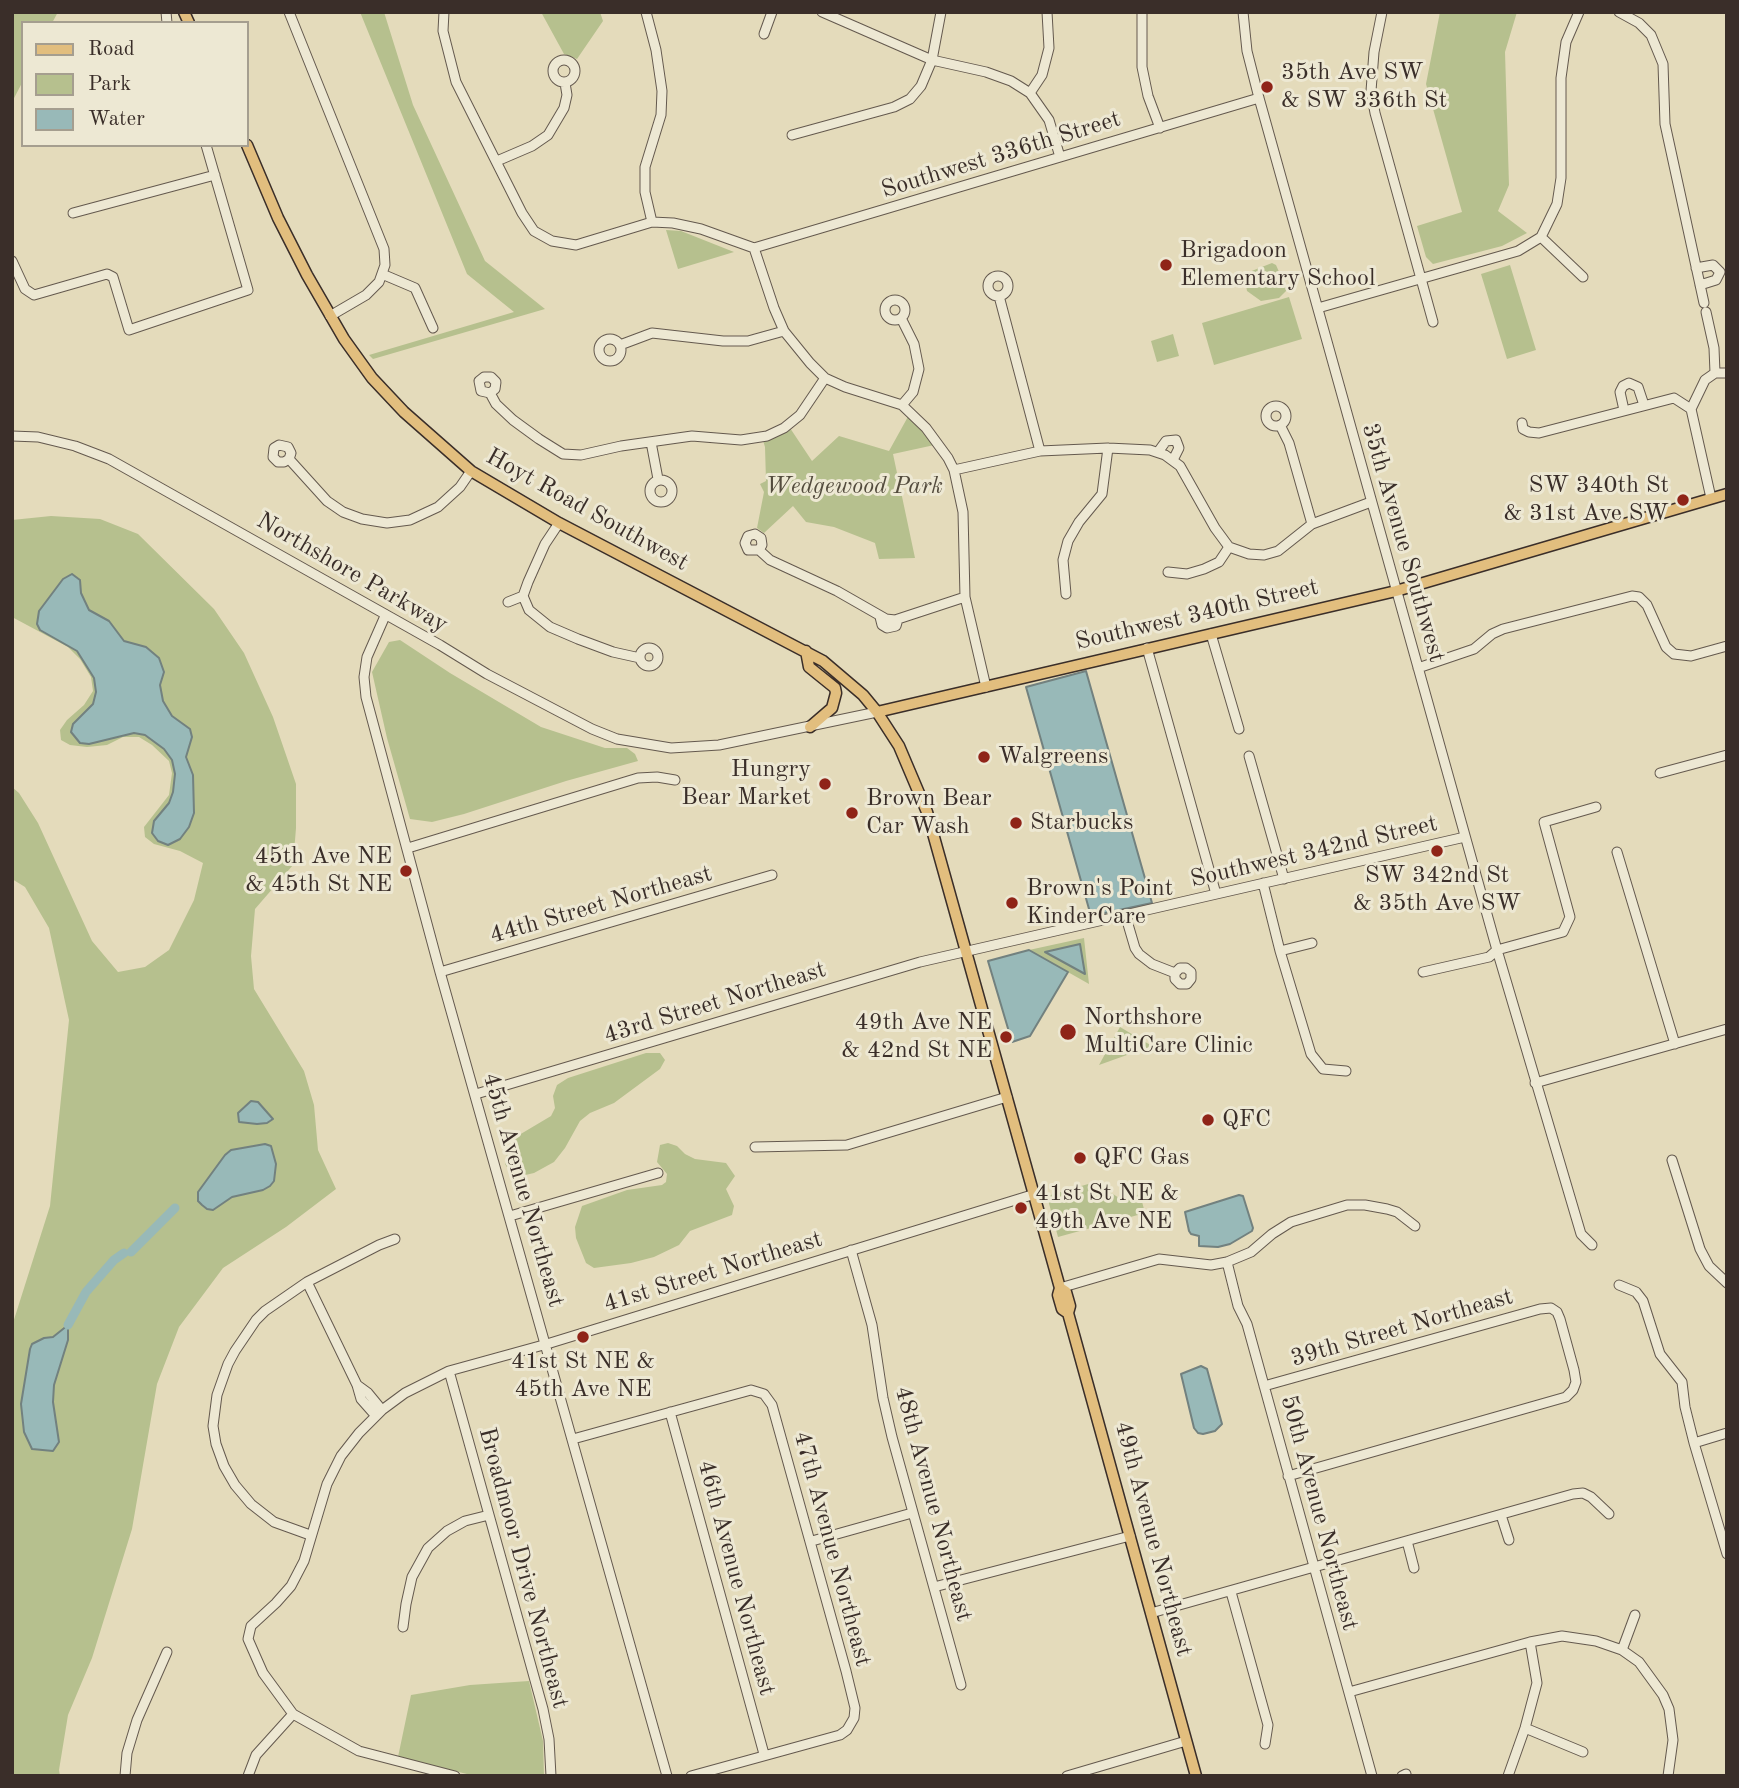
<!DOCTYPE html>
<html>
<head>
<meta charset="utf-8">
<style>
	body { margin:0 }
	#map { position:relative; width:1739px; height:1788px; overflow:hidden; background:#e4dbbb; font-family:"Old Standard TT",serif }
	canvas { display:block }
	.frame { position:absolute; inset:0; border:14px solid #3a2e29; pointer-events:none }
	.legend { position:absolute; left:21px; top:21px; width:228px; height:126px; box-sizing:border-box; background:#ede8d3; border:2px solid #a59e8f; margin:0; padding:9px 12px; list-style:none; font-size:21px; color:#3a2e29 }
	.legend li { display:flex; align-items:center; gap:14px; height:35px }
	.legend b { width:35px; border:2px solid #a59e8f }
</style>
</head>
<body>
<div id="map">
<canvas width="1739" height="1788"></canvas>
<div class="frame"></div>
<ul class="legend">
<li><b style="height:9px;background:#e2be7e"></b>Road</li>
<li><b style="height:19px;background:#b6c08e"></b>Park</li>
<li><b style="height:19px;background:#98b9b8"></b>Water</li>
</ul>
</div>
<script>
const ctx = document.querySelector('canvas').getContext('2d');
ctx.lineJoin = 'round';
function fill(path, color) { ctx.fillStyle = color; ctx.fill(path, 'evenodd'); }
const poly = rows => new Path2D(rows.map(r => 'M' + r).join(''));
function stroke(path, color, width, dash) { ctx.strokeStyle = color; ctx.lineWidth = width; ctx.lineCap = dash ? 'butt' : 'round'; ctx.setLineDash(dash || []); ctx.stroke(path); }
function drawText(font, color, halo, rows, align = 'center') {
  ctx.font = font + ' "Old Standard TT",serif'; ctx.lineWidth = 6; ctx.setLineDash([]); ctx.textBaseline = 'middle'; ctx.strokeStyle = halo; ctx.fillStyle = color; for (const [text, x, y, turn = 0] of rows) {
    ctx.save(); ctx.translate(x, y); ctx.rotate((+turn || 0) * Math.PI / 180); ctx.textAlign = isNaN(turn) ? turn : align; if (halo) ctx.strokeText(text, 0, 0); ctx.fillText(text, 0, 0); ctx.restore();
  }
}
fill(poly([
	[12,12,58,12,52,23,23,23,23,81,12,102],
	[360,12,384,12,413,105,485,261,545,309,373,359,369,355,514,312,467,274],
	[541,12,600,12,603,21,577,59,564,54],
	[1440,12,1517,12,1505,52,1509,185,1498,211,1527,233,1502,246,1433,264,1426,257,1417,226,1462,212,1426,84],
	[666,230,681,231,734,252,678,269],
	[1272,263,1276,265,1287,290,1279,298,1261,301,1247,291,1244,274],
	[1510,265,1536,350,1507,359,1481,274],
	[1289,297,1302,339,1214,365,1202,323],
	[1173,334,1179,356,1157,362,1151,341],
	[910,413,939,444,893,454,915,558,879,559,875,543,834,527,806,522,793,506,764,533,757,528,764,492,760,484,766,481,765,447,762,437,788,425,812,461,839,436,889,451],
	[51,516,100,519,138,534,214,609,244,653,273,717,296,784,296,828,293,865,255,909,251,956,254,989,304,1071,314,1105,318,1150,336,1189,286,1227,223,1268,179,1327,157,1384,132,1529,92,1658,68,1715,59,1770,60,1776,12,1776,12,1326,50,1206,69,1020,49,928,25,887,12,879,12,787,19,793,38,823,92,941,118,972,145,967,169,950,194,900,203,863,180,851,154,844,145,837,144,827,169,795,172,773,169,761,152,745,139,737,123,737,107,745,87,747,70,745,61,740,60,730,67,720,84,705,93,691,91,677,80,659,68,647,12,617,12,520],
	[400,640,450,673,541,727,605,748,627,748,635,754,638,761,566,781,464,814,432,822,410,819,387,738,372,672,389,642],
	[1084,938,1089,984,1029,950],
	[1120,1027,1152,1046,1099,1065],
	[646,1053,660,1053,665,1060,660,1069,614,1103,590,1113,580,1121,565,1148,554,1162,534,1173,521,1176,510,1172,505,1164,508,1149,514,1138,551,1116,555,1108,553,1096,557,1085,568,1078],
	[668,1143,677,1146,685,1154,695,1159,726,1163,735,1176,726,1189,734,1206,732,1215,690,1231,679,1245,654,1257,631,1263,594,1268,586,1263,576,1238,575,1227,582,1206,627,1190,662,1185,666,1182,667,1174,657,1162,660,1145],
	[1095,1182,1122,1200,1140,1194,1145,1213,1058,1237,1047,1196],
	[529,1681,543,1741,544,1776,475,1776,398,1757,411,1695,470,1685]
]), '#b6c08e');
const water = poly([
	[72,574,80,580,81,593,89,610,109,621,124,641,146,647,159,658,164,672,160,685,163,701,172,716,190,729,192,737,186,757,193,775,194,813,189,827,180,839,168,845,158,841,152,833,154,821,169,803,173,792,175,774,172,760,164,749,145,735,134,733,89,744,80,743,71,732,73,724,93,704,96,692,94,678,77,651,40,630,37,624,39,611,63,579,72,574],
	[1086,671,1152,903,1091,916,1026,687,1086,671],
	[1080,944,1085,974,1045,952,1080,944],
	[1029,950,1068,972,1030,1036,1012,1042,988,961,1029,950],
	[251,1101,258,1102,273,1119,267,1123,257,1124,239,1122,238,1113,251,1101],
	[265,1144,271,1146,276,1164,274,1181,270,1186,263,1190,232,1197,213,1210,207,1209,202,1205,198,1201,198,1192,225,1155,231,1150,265,1144],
	[1239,1195,1243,1196,1253,1228,1252,1231,1230,1244,1218,1247,1199,1246,1199,1236,1191,1234,1189,1231,1185,1212,1239,1195],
	[68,1325,68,1340,54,1385,53,1402,59,1442,53,1451,32,1449,24,1432,21,1404,30,1349,32,1344,44,1338,53,1337,68,1325],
	[1201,1366,1207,1369,1222,1424,1215,1431,1203,1434,1198,1433,1194,1428,1181,1374,1201,1366]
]);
fill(water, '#98b9b8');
stroke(water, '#72817f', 2);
stroke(poly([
	[131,1252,175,1208],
	[68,1325,86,1292,114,1260,124,1253]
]), '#98b9b8', 9);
const minor = poly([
	[166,12,167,23],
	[289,12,384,249,385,265,379,282,366,295,330,316],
	[444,12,443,31,456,82,522,213,534,231,552,241,576,245,652,222,673,223,701,229,754,248],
	[646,12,656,50,662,91,661,115,645,167,645,192,652,222],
	[822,12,932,60,986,72,1011,81,1030,93,1049,120,1060,157],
	[1142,12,1142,67,1148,96,1160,128],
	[1243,12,1247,51,1259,98,1497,950,1581,1234,1592,1245],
	[1382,12,1374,52,1371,91,1375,113,1433,322],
	[1619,12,1639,23,1651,35,1663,64,1665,124,1704,303],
	[764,34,772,12],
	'553 71a11 11 0 1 1 22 0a11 11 0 1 1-22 0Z',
	[1030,93,1042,75,1049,48,1047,12],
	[792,135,894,107,910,99,921,86,932,60,941,12],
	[497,161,532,146,548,135,564,108,567,95,565,83],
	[73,213,215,175],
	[1541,237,1583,277],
	[754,248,774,308,784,331,810,363,825,378,845,387,902,405,926,428,948,458,954,470,963,512,965,597,986,687],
	[754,248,1259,98],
	[12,261,25,289,34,295,107,274,113,277,129,330,248,290,206,145],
	[1696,268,1713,265,1720,272,1716,280,1700,285],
	[382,274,415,288,433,328],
	'988 286a10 10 0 1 1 20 0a10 10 0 1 1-20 0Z',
	[999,296,1040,451],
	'885 310a10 10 0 1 1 20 0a10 10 0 1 1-20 0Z',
	[1318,308,1518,251,1541,237,1557,204,1561,178,1561,78,1566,42,1579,12],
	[1706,312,1714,348,1715,373],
	[901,318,914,344,919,369,913,392,902,405],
	'599 350a11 11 0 1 1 22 0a11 11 0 1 1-22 0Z',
	[620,345,652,333,723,341,748,341,784,331],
	[490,393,495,389,496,382,491,377,484,377,479,381,481,391,490,393,496,404,513,420,539,439,563,454,581,455,621,446,692,436,741,440,767,436,784,428,800,415,825,378],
	'1266 416a10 10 0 1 1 20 0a10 10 0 1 1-20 0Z',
	[1691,409,1711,498],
	[1624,410,1620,392,1623,386,1629,383,1638,387,1644,405],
	[1522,423,1523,429,1529,432,1539,433,1674,398,1691,409,1705,380,1715,373,1727,373],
	[1280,425,1289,443,1312,524],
	[12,436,38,437,75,446,109,459,440,645,487,674,592,729,617,739,671,748,719,745,877,712],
	[651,442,658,479],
	[1158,452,1166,441,1176,440,1179,448,1173,460],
	[289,459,284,462,278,462,273,457,274,448,279,445,288,447,291,453,289,459,327,501,343,512,362,519,387,523,410,520,438,507,460,487,471,471],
	[954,470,1040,451,1108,448,1150,450,1165,455,1180,466,1215,528,1229,547],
	'650 491a11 11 0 1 1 22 0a11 11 0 1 1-22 0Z',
	[559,523,545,544,528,582,523,596,529,610,550,627,578,639,613,652,640,658],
	[759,550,762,545,761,538,755,534,748,536,745,543,748,550,759,550,770,560,837,591,886,619,895,620,965,597],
	[1168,572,1187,574,1204,569,1219,562,1229,547,1249,554,1264,555,1278,551,1312,524,1371,502],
	[1066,594,1063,560,1068,541,1079,522,1102,494,1108,448],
	[508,602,523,596],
	[385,616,367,657,364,677,366,697,440,972,667,1776],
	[880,617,882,625,887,628,896,626,898,619],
	[1211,634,1239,729],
	[1147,648,1216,894],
	'640 657a9 9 0 1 1 18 0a9 9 0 1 1-18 0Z',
	[1418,668,1474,649,1492,634,1503,629,1632,596,1639,597,1647,605,1666,647,1674,654,1691,656,1727,646],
	[1249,756,1284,879],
	[1660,773,1727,755],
	[408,848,638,778,657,777,675,780],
	[1617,852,1675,1044],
	[1263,883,1280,951,1311,1054,1323,1069,1346,1071],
	[1125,914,1135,948,1139,954,1152,964,1175,973,1175,979,1180,984,1187,984,1191,979,1191,972,1186,968,1180,968,1175,973],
	[1280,951,1312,943],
	[440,972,772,875],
	[1423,972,1489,957,1497,950,1563,932,1570,917,1544,822,1596,807],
	[1535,1083,1727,1029],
	[476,1094,920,962,1465,837],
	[755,1147,847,1145,1007,1097],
	[1672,1160,1700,1249,1709,1266,1727,1283],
	[510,1216,658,1173],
	[851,1250,872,1325,883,1398,892,1437,961,1685],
	[1227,1262,1238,1306,1247,1324,1372,1776],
	[307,1282,357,1385,361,1399,376,1416],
	[1619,1285,1636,1292,1643,1301,1660,1354,1682,1382,1685,1407,1694,1443,1727,1554],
	[1060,1288,1159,1259,1211,1265,1227,1262,1251,1252,1272,1234,1291,1222,1347,1205,1365,1205,1387,1209,1397,1212,1415,1226],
	[449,1371,543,1709,549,1739,551,1776],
	[357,1385,368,1393,382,1410],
	[1264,1386,1540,1309,1551,1308,1557,1312,1560,1319,1574,1370,1576,1382,1573,1390,1566,1397,1288,1476],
	[670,1412,764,1754],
	[573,1439,751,1390,764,1394,772,1405,846,1671,855,1708,854,1718,847,1730,840,1735,691,1776],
	[1694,1443,1727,1433],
	[1501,1515,1509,1540],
	[310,1535,274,1522,251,1504,235,1485,224,1466,216,1444,213,1426,217,1395,228,1364,235,1351,256,1320,265,1311,307,1282,379,1245,395,1239],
	[812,1541,912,1513],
	[1407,1541,1414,1568],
	[934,1587,1130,1536],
	[1231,1592,1268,1725,1265,1744],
	[1151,1613,1573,1494,1583,1493,1591,1497,1609,1514],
	[403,1627,406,1604,412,1577,428,1548,447,1531,465,1521,489,1515],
	[1622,1650,1635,1615],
	[1349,1692,1530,1642,1562,1636,1596,1641,1622,1650,1639,1662,1663,1695,1669,1709,1673,1740,1668,1776],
	[1525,1728,1583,1752],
	[125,1776,127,1753,137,1720,167,1652],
	[248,1776,256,1755,293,1714],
	[455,1776,359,1751,293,1714,263,1673,248,1639,251,1626,276,1603,291,1586,304,1561,327,1484,341,1456,359,1433,382,1410,405,1393,449,1371,547,1344,1035,1194],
	[1067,1776,1186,1741],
	[1402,1776,1406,1774],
	[1508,1776,1525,1728,1537,1683,1530,1642]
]);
const major = poly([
	[184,12,189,23],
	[247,145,278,218,307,275,344,339,372,378,404,412,471,471,559,523,823,661,863,695,877,712,899,746,927,812,1060,1288,1066,1292,1070,1306,1068,1313,1196,1776],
	[806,651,809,667,835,688,836,693,832,708,810,727],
	[877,712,1396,591,1727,494],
	[1060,1288,1058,1295,1062,1309,1068,1313]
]);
stroke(minor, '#64594e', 11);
stroke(major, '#3a2e29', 13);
stroke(minor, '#ede8d3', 9);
stroke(major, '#e2be7e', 10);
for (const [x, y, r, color] of [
	[1267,87,7,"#8f2418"],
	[1166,265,7,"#8f2418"],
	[1683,500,7,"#8f2418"],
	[984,757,7,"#8f2418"],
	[825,784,7,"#8f2418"],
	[852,813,7,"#8f2418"],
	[1016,823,7,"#8f2418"],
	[1437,851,7,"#8f2418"],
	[406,871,7,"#8f2418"],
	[1012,903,7,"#8f2418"],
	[1068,1032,9,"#8f2418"],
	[1006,1037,7,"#8f2418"],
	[1208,1120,7,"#8f2418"],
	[1080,1158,7,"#8f2418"],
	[1021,1208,7,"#8f2418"],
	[583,1337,7,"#8f2418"]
]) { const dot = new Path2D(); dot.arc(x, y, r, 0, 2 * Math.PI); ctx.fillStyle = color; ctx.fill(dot); stroke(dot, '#ede8d3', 2.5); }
drawText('24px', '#3a2e29', '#ede8d3', [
	["35th Ave SW",1281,73],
	["& SW 336th St",1281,101],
	["Brigadoon",1180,251],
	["Elementary School",1180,279],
	["SW 340th St",1669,486,"right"],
	["& 31st Ave SW",1669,514,"right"],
	["Walgreens",998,757],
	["Hungry",811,770,"right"],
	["Bear Market",811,798,"right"],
	["Brown Bear",866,799],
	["Car Wash",866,827],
	["Starbucks",1030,823],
	["45th Ave NE",392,857,"right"],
	["& 45th St NE",392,885,"right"],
	["SW 342nd St",1437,876,"center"],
	["& 35th Ave SW",1437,904,"center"],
	["Brown's Point",1026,889],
	["KinderCare",1026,917],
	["Northshore",1084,1018],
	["MultiCare Clinic",1084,1046],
	["49th Ave NE",992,1023,"right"],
	["& 42nd St NE",992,1051,"right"],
	["QFC",1222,1120],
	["QFC Gas",1094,1158],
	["41st St NE &",1035,1194],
	["49th Ave NE",1035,1222],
	["41st St NE &",583,1362,"center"],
	["45th Ave NE",583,1390,"center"]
], 'left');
drawText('24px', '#3a2e29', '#ede8d3', [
	["Southwest 336th Street",1001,155,-17],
	["Hoyt Road Southwest",587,510,29],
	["35th Avenue Southwest",1403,543,74],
	["Northshore Parkway",352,573,30],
	["Southwest 340th Street",1197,615,-13],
	["Southwest 342nd Street",1314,852,-13],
	["44th Street Northeast",601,905,-16],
	["43rd Street Northeast",715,1003,-17],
	["45th Avenue Northeast",523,1190,74],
	["41st Street Northeast",713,1272,-17],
	["39th Street Northeast",1402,1328,-16],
	["48th Avenue Northeast",933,1504,75],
	["50th Avenue Northeast",1319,1513,75],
	["49th Avenue Northeast",1153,1539,75],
	["47th Avenue Northeast",832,1549,75],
	["Broadmoor Drive Northeast",523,1568,75],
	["46th Avenue Northeast",736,1578,75]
]);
drawText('italic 24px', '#534b3d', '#ede8d3', [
	["Wedgewood Park",854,487]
]);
</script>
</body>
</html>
